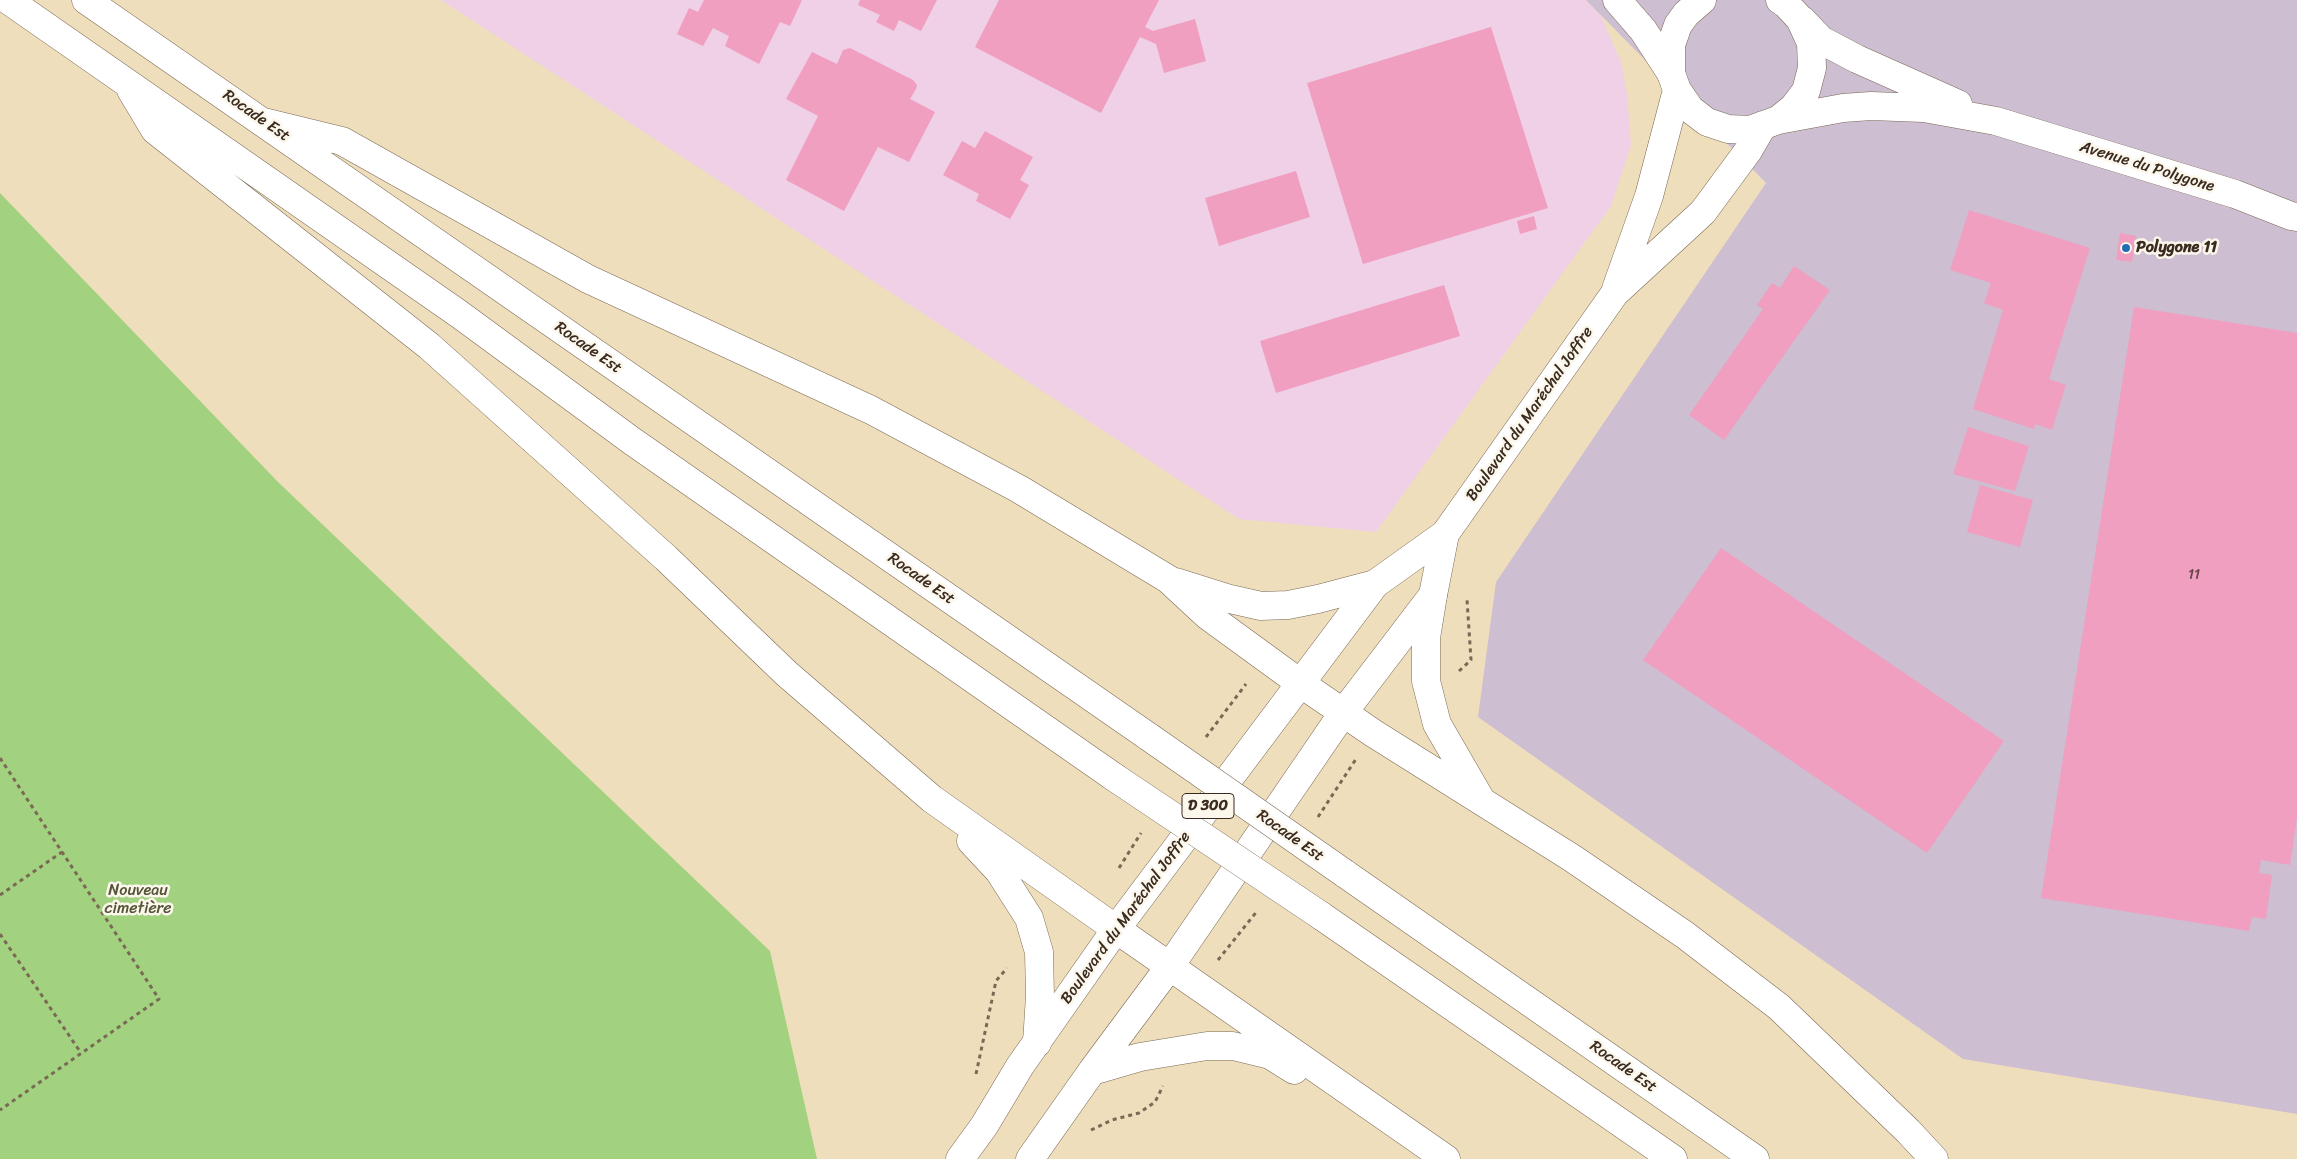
<!DOCTYPE html>
<html>
<head>
<meta charset="utf-8">
<style>
	body { margin:0 }
	canvas { display:block; background:#efdebc }
</style>
</head>
<body>
<canvas width="2297" height="1159"></canvas>
<script>
const ctx = document.querySelector('canvas').getContext('2d');
ctx.lineJoin = 'round';
function fill(path, color) { ctx.fillStyle = color; ctx.fill(path, 'evenodd'); }
const poly = rows => new Path2D(rows.map(r => 'M' + r).join(''));
function stroke(path, color, width, dash) { ctx.strokeStyle = color; ctx.lineWidth = width; ctx.lineCap = dash ? 'butt' : 'round'; ctx.setLineDash(dash || []); ctx.stroke(path); }
function drawText(font, color, halo, rows, align = 'center') {
  ctx.font = font + ' Sriracha,sans-serif'; ctx.lineWidth = 5; ctx.setLineDash([]); ctx.textBaseline = 'middle'; ctx.strokeStyle = halo; ctx.fillStyle = color; for (const [text, x, y, turn = 0] of rows) {
    ctx.save(); ctx.translate(x, y); ctx.rotate((+turn || 0) * Math.PI / 180); ctx.textAlign = isNaN(turn) ? turn : align; if (halo) ctx.strokeText(text, 0, 0); ctx.fillText(text, 0, 0); ctx.restore();
  }
}
fill(poly([
	[441,0,1586,0,1601,16,1621,62,1627,94,1631,145,1611,206,1376,532,1239,519]
]), '#efd0e6');
fill(poly([
	[1586,0,2297,0,2297,1114,1963,1059,1478,717,1496,582,1766,183]
]), '#cdbed2');
fill(poly([
	[0,193,278,482,770,951,817,1159,0,1159]
]), '#a2d17f');
fill(poly([
	[704,0,802,0,790,26,780,22,759,64,725,46,729,36,713,28,703,46,677,34,689,8,698,12],
	[860,0,937,0,921,31,899,20,894,31,876,22,880,15,858,5],
	[999,0,1159,0,1145,27,1153,31,1195,19,1206,61,1164,73,1156,44,1140,37,1101,113,975,47],
	[1491,27,1548,208,1363,264,1307,83],
	[850,48,913,80,917,85,916,89,910,99,935,112,909,162,878,147,844,211,786,180,818,116,786,99,812,52,837,64,843,50],
	[985,131,1033,157,1020,180,1029,185,1010,219,976,201,979,194,943,175,962,141,975,148],
	[1296,171,1310,217,1219,246,1205,198],
	[1969,210,2090,248,2049,379,2066,385,2052,430,2035,424,2034,429,1973,409,2003,310,1984,303,1991,283,1950,270],
	[1534,216,1537,229,1520,234,1517,221],
	[2120,233,2136,236,2132,262,2116,260],
	[1794,266,1830,290,1724,440,1689,415,1763,309,1757,305,1772,283,1780,288],
	[1444,285,1460,336,1276,393,1260,341],
	[2134,307,2297,333,2297,817,2290,865,2261,860,2259,873,2272,875,2266,919,2252,917,2249,931,2041,898],
	[1968,427,2029,446,2015,491,1953,474],
	[1980,485,2033,500,2020,547,1967,532],
	[1721,548,2004,741,1927,853,1643,660]
]), '#f09fc0');
const minor = poly([
	[1617,0,1643,30,1671,73]
]);
const primary = poly([
	[1702,0,1686,14,1678,25,1671,45,1671,73,1677,90,1690,109,1707,122,1728,129,1750,130,1778,120,1794,107,1806,91,1812,68,1811,43,1800,19,1786,4,1780,0],
	[1802,20,1821,40,1857,59,1958,104],
	[1778,120,1843,108,1871,106,1924,108,1996,121,2235,194,2291,216,2297,217],
	[1616,289,1649,196,1677,90],
	[1116,929,1446,1159],
	[1092,1071,1140,1057,1207,1046,1233,1046,1270,1055,1294,1070],
	[960,1159,984,1126,1020,1066,1116,929,1375,584,1445,534,1615,293,1703,212,1748,151,1763,125],
	[1030,1159,1092,1071,1170,966,1343,713,1433,595,1445,534]
]);
const trunk = poly([
	[8,0,459,314,632,441,1114,777],
	[86,0,1149,737],
	[131,90,155,130,429,346,666,558,787,674,932,799,1116,929],
	[264,122,342,141,588,279,871,410,1019,489,1168,579,1208,616,1300,683,1373,733,1572,858,1685,935,1779,1007,1908,1131,1934,1159],
	[1176,582,1230,599,1261,606,1288,605,1318,599,1375,584],
	[1433,595,1426,638,1426,681,1437,724,1481,800],
	[971,841,999,871,1029,918,1039,952,1040,996,1037,1043],
	[1344,873,1755,1159],
	[1320,915,1673,1159]
]);
stroke(minor, '#7a6955', 29);
stroke(primary, '#7a6955', 29);
stroke(trunk, '#7a6955', 29);
stroke(poly([
	[1459,671,1471,660,1467,600],
	[1206,737,1246,684],
	[0,758,159,999,0,1110],
	[1318,817,1356,759],
	[1119,868,1141,833],
	[0,895,62,852],
	[0,934,81,1053],
	[1218,960,1258,910],
	[976,1074,996,981,1007,968],
	[1091,1130,1112,1120,1139,1113,1155,1102,1163,1086]
]), '#7a6955', 3, [4, 4]);
stroke(minor, '#fff', 28);
stroke(primary, '#fff', 28);
stroke(trunk, '#fff', 28);
const trunkBridge = poly([
	[1149,737,1344,873],
	[1114,777,1320,915]
]);
stroke(trunkBridge, '#7a6955', 29, []);
stroke(trunkBridge, '#fff', 28);
for (const [x, y, r, color] of [
	[2126,248,5,"#1f6fb2"]
]) { const dot = new Path2D(); dot.arc(x, y, r, 0, 2 * Math.PI); ctx.fillStyle = color; ctx.fill(dot); stroke(dot, '#fbf7ec', 2); }
drawText('14px', '#684746', null, [
	["11",2194,575]
]);
for (const [x, y, w] of [
	[1208,806,52]
]) { const box = new Path2D(); box.roundRect(x - w / 2, y - 12.5, w, 25, 4); ctx.fillStyle = '#fbf7ec'; ctx.fill(box); stroke(box, '#3b2a1e', 1); }
drawText('bold 15px', '#3b2a1e', null, [
	["D 300",1208,806]
]);
drawText('16px', '#3b2a1e', '#fbf7ec', [
	["Rocade Est",256,116,35],
	["Avenue du Polygone",2147,167,17],
	["Rocade Est",588,348,35],
	["Boulevard du Maréchal Joffre",1530,414,-55],
	["Rocade Est",921,579,35],
	["Rocade Est",1290,836,35],
	["Boulevard du Maréchal Joffre",1126,918,-54],
	["Rocade Est",1623,1067,35]
]);
drawText('bold 16px', '#3b2a1e', '#fbf7ec', [
	["Polygone 11",2136,248]
], 'left');
drawText('16px', '#555436', '#fbf7ec', [
	["Nouveau",138,891],
	["cimetière",138,909]
]);
</script>
</body>
</html>
